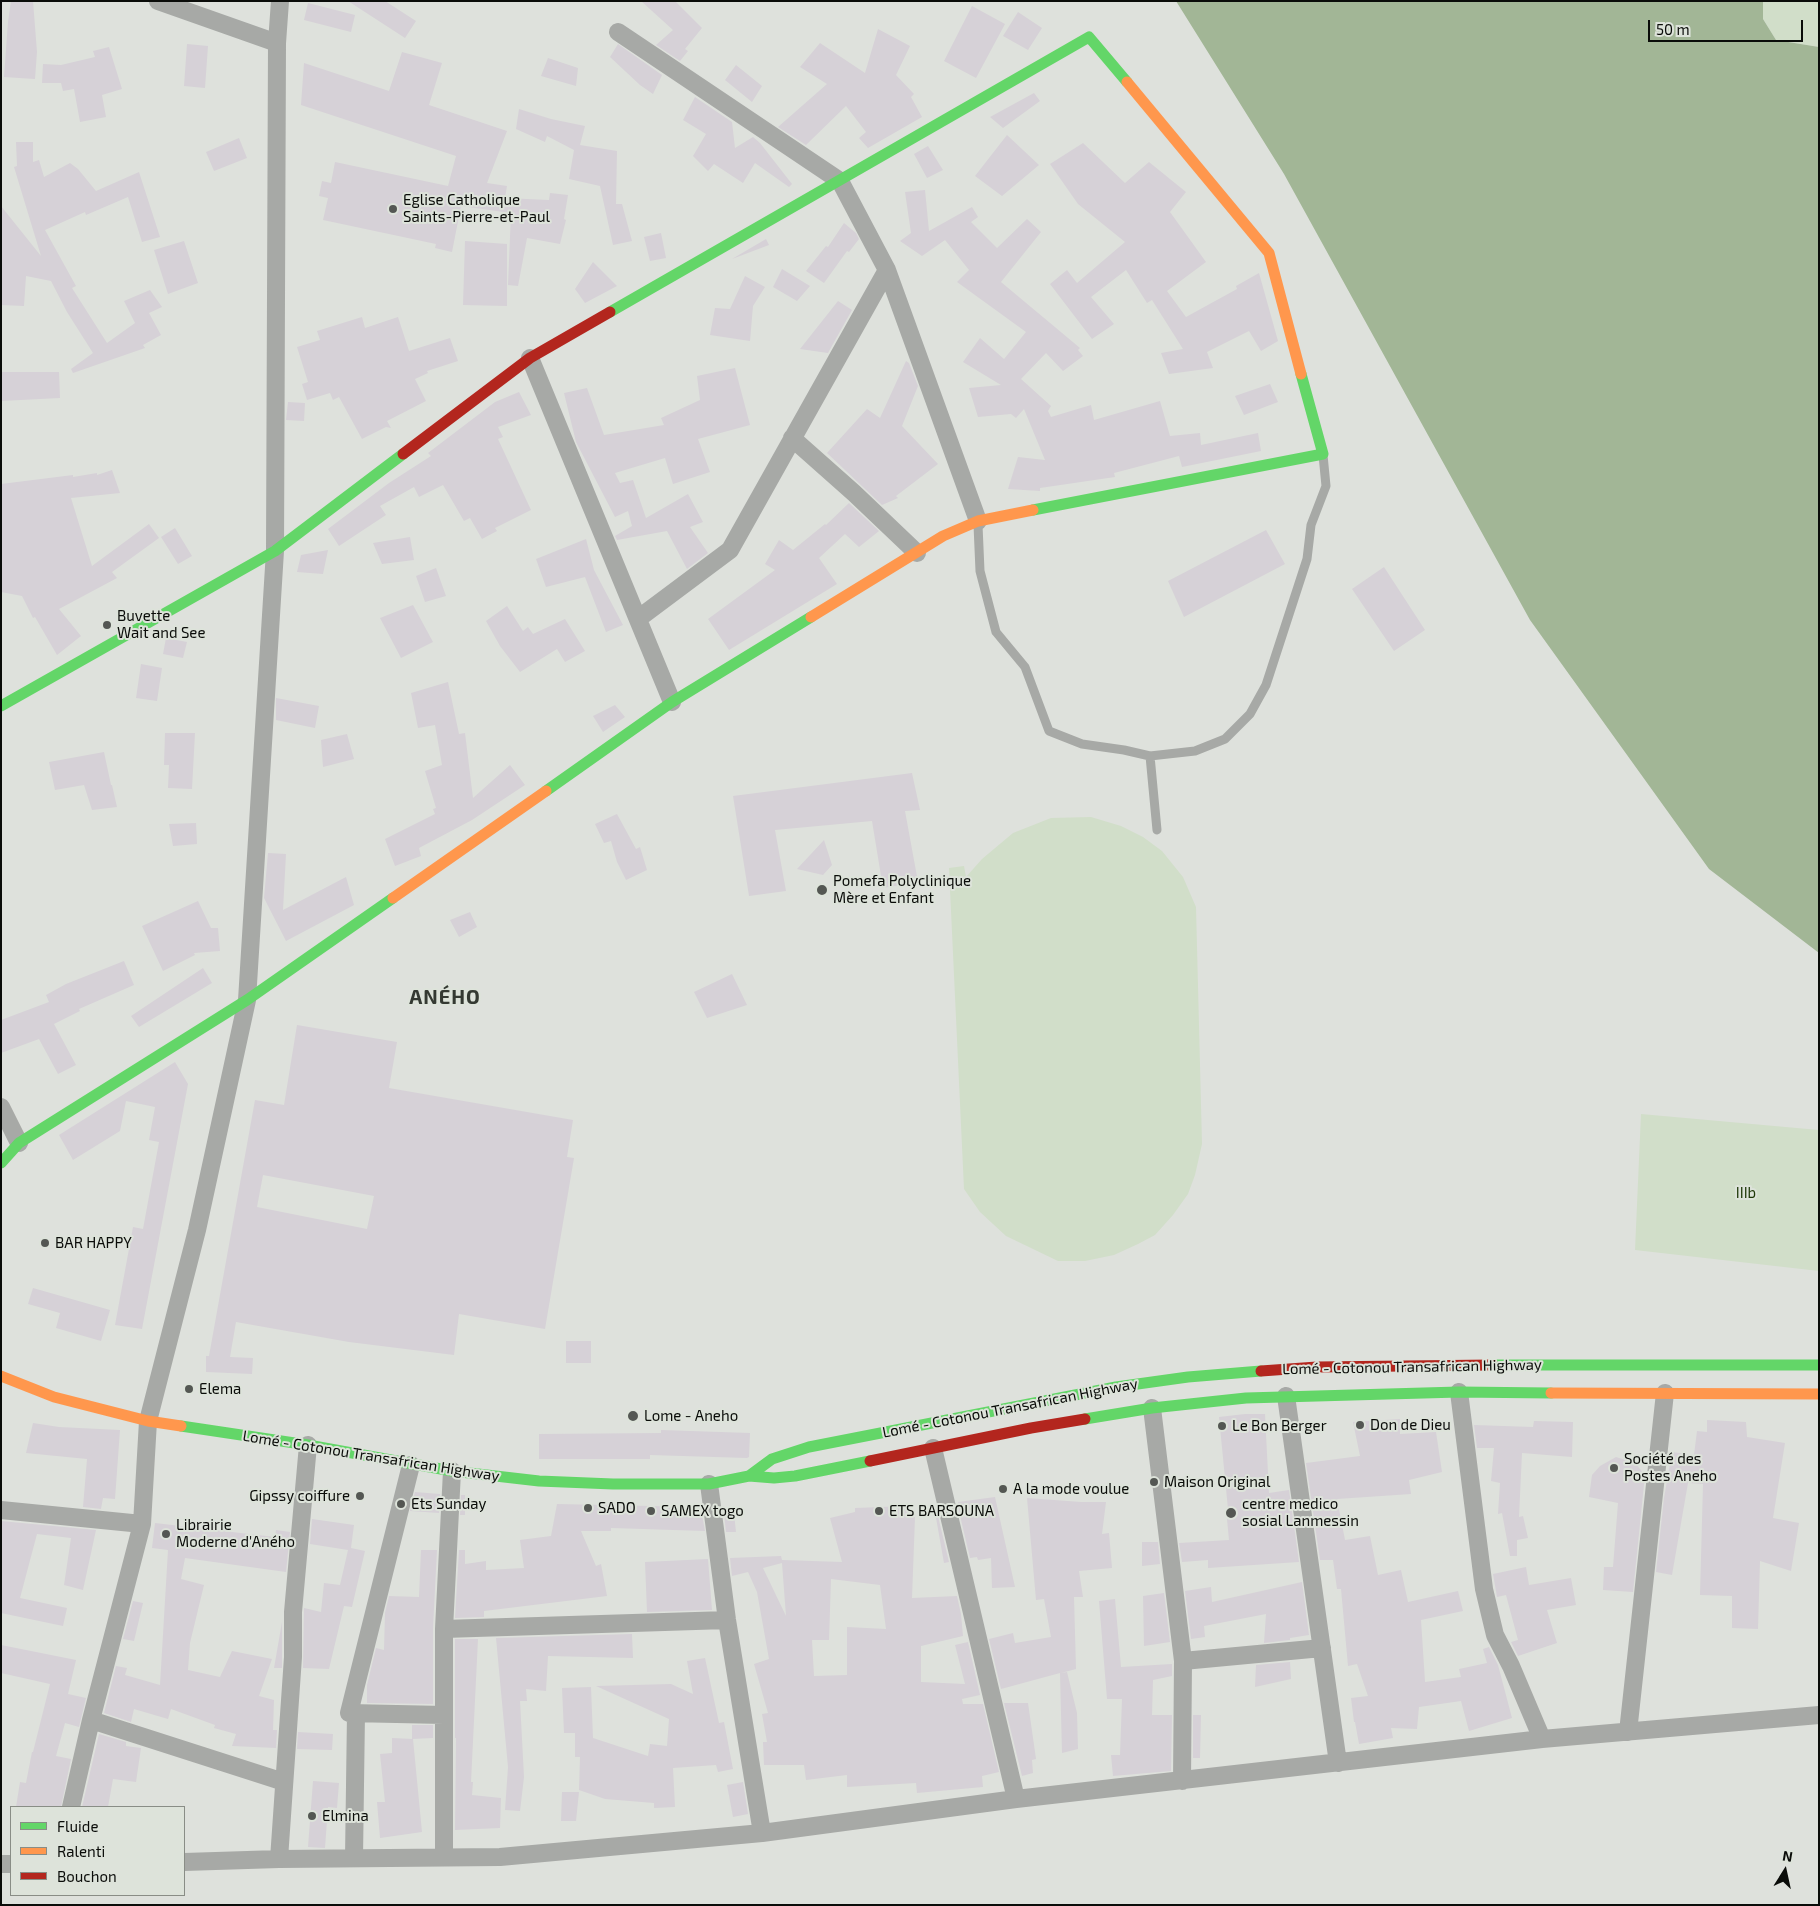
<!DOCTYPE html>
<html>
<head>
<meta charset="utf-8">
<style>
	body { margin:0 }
	#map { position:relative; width:1820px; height:1906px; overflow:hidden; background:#dee1dc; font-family:"Exo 2",sans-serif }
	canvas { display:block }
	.frame { position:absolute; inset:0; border:2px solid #0a0c09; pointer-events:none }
	.legend { position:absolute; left:10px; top:1806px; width:175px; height:90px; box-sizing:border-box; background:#dde3da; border:1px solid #898d86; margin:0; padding:6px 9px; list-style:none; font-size:15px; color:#0a0c09 }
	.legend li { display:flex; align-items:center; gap:10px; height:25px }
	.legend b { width:25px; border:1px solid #898d86 }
	.north { position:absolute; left:1760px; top:1846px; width:50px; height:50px; -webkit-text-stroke:4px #dde3da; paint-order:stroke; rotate:10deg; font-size:14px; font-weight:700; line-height:20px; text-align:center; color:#0a0c09 }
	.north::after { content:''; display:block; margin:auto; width:18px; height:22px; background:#0a0c09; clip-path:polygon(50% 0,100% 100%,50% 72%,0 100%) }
	.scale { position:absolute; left:1648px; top:20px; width:155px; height:22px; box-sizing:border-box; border:2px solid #0a0c09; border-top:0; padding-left:6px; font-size:15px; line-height:18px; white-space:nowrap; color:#0a0c09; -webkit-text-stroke:4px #dde3da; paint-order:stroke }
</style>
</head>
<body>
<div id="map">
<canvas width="1820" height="1906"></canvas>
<div class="frame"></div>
<ul class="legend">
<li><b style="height:6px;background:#63d668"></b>Fluide</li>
<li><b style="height:6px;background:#ff974d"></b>Ralenti</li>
<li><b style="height:6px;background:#b3261e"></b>Bouchon</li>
</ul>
<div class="north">N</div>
<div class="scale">50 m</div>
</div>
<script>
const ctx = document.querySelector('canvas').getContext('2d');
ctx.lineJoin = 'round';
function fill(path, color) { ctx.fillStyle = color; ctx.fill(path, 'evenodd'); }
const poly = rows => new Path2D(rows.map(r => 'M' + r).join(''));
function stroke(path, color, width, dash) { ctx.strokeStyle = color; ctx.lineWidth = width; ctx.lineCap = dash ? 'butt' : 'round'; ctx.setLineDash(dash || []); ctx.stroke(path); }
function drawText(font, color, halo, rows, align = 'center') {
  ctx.font = font + ' "Exo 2",sans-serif'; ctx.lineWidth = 4; ctx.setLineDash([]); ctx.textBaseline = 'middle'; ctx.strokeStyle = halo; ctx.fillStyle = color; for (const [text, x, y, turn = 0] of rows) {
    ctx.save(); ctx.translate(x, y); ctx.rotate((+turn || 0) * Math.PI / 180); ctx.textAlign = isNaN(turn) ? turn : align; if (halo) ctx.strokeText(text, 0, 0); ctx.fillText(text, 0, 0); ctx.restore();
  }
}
fill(poly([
	[1763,1,1819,1,1819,47,1776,40,1763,19],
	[1091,817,1121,826,1143,837,1162,851,1183,877,1196,907,1202,1144,1195,1175,1188,1194,1173,1215,1155,1235,1138,1244,1114,1255,1085,1261,1058,1261,1006,1236,980,1212,964,1189,949,868,964,866,966,877,982,859,1013,833,1051,818],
	[1641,1114,1819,1130,1819,1271,1635,1250]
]), '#d1dec9');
fill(poly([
	[1176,1,1763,1,1763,19,1776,40,1819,47,1819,953,1709,869,1530,620,1284,174]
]), '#a2b696');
fill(poly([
	[11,1,33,1,37,52,35,79,4,77,8,22],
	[348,1,385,1,416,21,405,38],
	[641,1,675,1,702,28,685,49,688,51,680,61,656,45,673,30],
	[308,3,355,15,351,32,304,20],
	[972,6,1005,24,976,78,944,61],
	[1018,12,1042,28,1028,50,1003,36],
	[878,29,910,46,896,75,914,94,911,97,922,117,868,148,859,138,866,132,846,106,806,145,778,127,827,84,800,67,820,43,865,73],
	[187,44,208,46,205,88,184,86],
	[618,44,662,75,653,94,640,85,610,57],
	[109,47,122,89,102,95,106,117,80,122,74,89,63,91,61,83,42,83,43,64,61,65,95,57,93,51],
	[402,52,442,63,429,105,507,131,487,183,507,186,505,198,549,200,550,193,568,195,564,219,566,220,560,244,527,238,518,286,508,285,511,213,461,206,452,252,435,248,436,244,323,220,328,198,319,196,322,181,331,183,335,162,448,186,456,156,301,105,304,63,389,91],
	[548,58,578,68,576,86,541,76],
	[736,65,762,86,752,102,725,80],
	[1034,93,1040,101,1003,128,990,117],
	[695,97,732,122,735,148,753,137,760,143,792,184,789,187,755,163,743,183,714,164,708,171,693,156,706,134,683,120],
	[519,109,551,119,585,126,580,145,617,151,616,204,622,204,632,241,613,245,600,186,569,179,574,150,547,136,545,142,516,129],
	[1007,135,1039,165,1002,196,975,176],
	[239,138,247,158,214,171,206,152],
	[16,142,33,142,33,162,39,160,44,177,70,163,78,169,96,191,139,172,160,237,142,242,128,197,86,215,85,212,45,230,76,286,72,288,107,343,135,323,124,301,150,290,162,307,149,313,161,335,143,345,145,348,73,373,71,369,93,353,67,312,51,281,26,276,24,306,1,305,1,206,41,256,14,167,17,166],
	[1083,143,1125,183,1149,162,1186,192,1170,212,1206,262,1167,291,1186,317,1237,289,1236,286,1259,273,1278,341,1261,351,1249,331,1207,352,1213,368,1169,374,1161,353,1183,349,1152,300,1147,303,1126,270,1091,297,1114,324,1092,339,1050,284,1067,270,1077,283,1125,242,1078,204,1050,164],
	[928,146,943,170,927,178,914,154],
	[925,190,929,231,972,207,978,217,971,222,997,248,1027,219,1041,232,1001,282,1080,348,1078,350,1083,356,1063,371,1046,353,1021,379,1051,406,1048,411,1051,417,1091,405,1094,420,1160,401,1170,436,1200,433,1201,445,1258,433,1261,451,1182,467,1179,456,1114,473,1115,477,1040,488,1040,491,1008,489,1018,457,1045,460,1024,409,1016,418,1011,414,978,417,969,388,1001,385,963,362,980,338,1004,359,1026,332,957,282,969,270,945,240,922,256,900,241,911,233,905,192],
	[844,223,856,233,859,239,849,252,847,251,824,283,806,271,826,246,828,247],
	[661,233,666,258,650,261,644,237],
	[766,239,769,245,732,259],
	[184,241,198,283,168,294,154,250],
	[465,241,507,244,507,306,463,305],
	[593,262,617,286,585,303,575,289],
	[782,269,810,286,797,301,773,287],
	[745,276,765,287,753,306,750,341,710,335,715,308,730,309],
	[838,301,852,310,828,353,800,349],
	[362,317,365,328,398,317,409,351,450,338,458,361,427,371,428,373,415,379,426,401,387,421,391,428,386,427,362,439,339,397,333,400,330,393,307,400,302,384,308,382,297,347,320,340,317,331],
	[906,361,909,363,918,386,902,426,938,464,896,496,898,498,882,505,827,453,867,409,880,418],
	[735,368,750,425,698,439,710,472,673,484,665,458,615,473,621,485,620,483,633,480,646,518,688,494,703,522,690,527,708,553,687,569,667,531,617,540,615,536,632,526,628,511,615,517,576,442,564,393,587,388,604,435,664,425,661,418,700,400,697,376],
	[1,372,59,372,60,398,1,401],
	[1270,384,1278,402,1244,415,1235,396],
	[519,392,531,415,498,427,503,437,498,439,531,510,495,528,497,531,482,539,470,518,464,521,443,485,419,497,414,487,380,506,386,515,339,546,328,529,389,483,431,456,428,453,495,402],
	[288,402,305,403,304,421,286,420],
	[112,470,120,493,71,498,92,566,149,524,159,538,112,572,117,578,59,609,81,636,57,655,35,617,33,618,22,596,1,592,1,484,73,475,73,477,97,473,97,475],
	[849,503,879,531,859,547,845,534,819,558,837,584,729,650,708,619,775,570,765,564,779,540,793,550,825,524,826,525],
	[175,528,192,556,178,564,161,537],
	[1266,530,1285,564,1184,617,1168,581],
	[410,537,414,560,382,564,373,543],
	[586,539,594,570,623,625,606,632,585,577,546,587,536,559],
	[328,550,323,574,297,572,301,555],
	[1384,567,1425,630,1394,651,1352,589],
	[436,568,446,596,425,602,416,576],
	[413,605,433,642,401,658,380,618],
	[507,606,523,631,528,627,533,634,565,619,585,651,565,662,557,649,520,672,500,646,486,621],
	[166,638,187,642,183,658,163,654],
	[141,664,162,668,157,701,136,698],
	[448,682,459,734,465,733,473,798,510,765,525,785,472,820,419,848,421,856,395,866,385,839,435,814,433,809,436,808,425,771,442,765,435,725,418,728,411,693],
	[276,698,319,706,315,728,276,720],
	[615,705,625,717,603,732,593,716],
	[165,733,195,733,192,789,168,788,169,765,164,765],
	[347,734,354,759,323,767,321,740],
	[104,752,111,785,112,785,117,807,92,810,84,785,55,790,49,762],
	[912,773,920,810,905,811,918,882,883,888,872,821,775,830,786,891,749,896,733,796],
	[617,814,636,849,640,847,647,870,626,880,617,862,611,841,604,843,595,824],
	[196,823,197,844,173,846,169,824],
	[824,840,832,865,823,875,797,869],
	[268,853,286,854,283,910,346,877,354,905,286,941,264,898],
	[198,901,211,928,218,928,220,951,194,953,195,955,163,971,142,926],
	[470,912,477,927,459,937,450,920],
	[124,961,134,985,79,1009,80,1011,54,1024,76,1065,58,1074,39,1039,1,1053,1,1020,49,1002,46,995,66,984],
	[203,968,212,983,139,1027,131,1016],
	[732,974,747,1005,707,1018,694,992],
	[297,1025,397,1042,389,1088,573,1120,567,1157,574,1158,545,1329,459,1314,454,1355,349,1342,236,1322,230,1357,253,1358,252,1374,206,1372,206,1356,209,1356,255,1100,284,1105],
	[263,1175,374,1196,367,1229,257,1207],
	[175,1062,188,1084,142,1329,115,1325,133,1227,143,1229,159,1142,149,1140,155,1107,126,1101,120,1131,73,1160,59,1135],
	[33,1288,110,1310,101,1341,56,1328,60,1313,28,1304],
	[566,1341,591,1341,591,1363,566,1363],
	[1245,1414,1265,1414,1269,1493,1289,1490,1299,1562,1208,1568,1208,1560,1182,1562,1179,1543,1229,1540,1226,1509,1228,1509,1219,1417],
	[1400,1419,1400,1434,1436,1432,1442,1472,1409,1480,1411,1494,1337,1499,1345,1540,1370,1536,1378,1575,1401,1570,1408,1602,1458,1591,1463,1611,1421,1620,1425,1682,1461,1677,1459,1669,1487,1663,1483,1649,1489,1647,1498,1665,1512,1718,1469,1731,1461,1701,1419,1707,1417,1729,1391,1728,1393,1738,1359,1744,1355,1722,1354,1722,1351,1698,1368,1696,1357,1664,1348,1666,1341,1589,1337,1589,1333,1560,1320,1560,1306,1463,1360,1456,1353,1422],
	[1707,1420,1746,1422,1747,1437,1785,1443,1773,1518,1799,1523,1791,1571,1760,1561,1758,1629,1732,1628,1732,1596,1700,1595,1703,1484,1688,1483,1672,1575,1656,1572,1664,1498,1672,1452,1694,1455,1697,1431,1707,1432],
	[1534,1421,1573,1422,1572,1457,1522,1453,1519,1517,1523,1516,1528,1538,1517,1540,1517,1556,1510,1556,1502,1513,1498,1514,1500,1483,1491,1481,1494,1448,1477,1448,1474,1425,1533,1427],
	[33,1423,59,1427,120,1430,115,1499,103,1498,101,1509,83,1507,87,1459,26,1453],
	[661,1430,750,1433,749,1457,747,1458,650,1455,650,1459,539,1459,539,1434,661,1433],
	[1616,1457,1635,1463,1645,1475,1633,1592,1603,1590,1604,1567,1613,1567,1618,1503,1589,1497,1592,1475,1600,1466],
	[415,1492,440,1494,439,1513,410,1511],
	[461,1495,465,1495,465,1515,460,1515],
	[995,1497,1015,1587,992,1588,991,1558,978,1560,977,1557,970,1558,958,1507,959,1507,958,1502],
	[1027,1498,1081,1502,1106,1502,1102,1534,1109,1533,1112,1568,1079,1571,1083,1597,1074,1597,1076,1669,1061,1673,1067,1672,1077,1713,1078,1749,1062,1753,1060,1673,1001,1689,989,1639,1013,1633,1015,1643,1051,1637,1044,1599,1036,1600],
	[557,1504,697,1507,697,1515,702,1515,705,1531,611,1528,611,1531,581,1531,596,1566,601,1564,607,1596,484,1611,484,1617,455,1618,459,1550,465,1550,465,1564,486,1561,486,1570,524,1568,520,1540,551,1536],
	[908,1506,909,1518,915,1517,912,1598,957,1596,961,1614,963,1636,921,1646,921,1682,965,1684,955,1645,968,1642,980,1695,962,1699,963,1704,983,1704,999,1772,982,1776,983,1787,917,1793,916,1783,847,1787,847,1775,806,1780,804,1765,764,1765,763,1742,767,1742,762,1714,768,1713,754,1664,769,1659,757,1592,748,1572,732,1576,730,1558,781,1556,782,1560,842,1562,830,1518,855,1512,855,1508],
	[782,1563,786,1616,763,1568],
	[831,1579,880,1585,886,1629,847,1627,847,1675,814,1676,812,1640,829,1640],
	[935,1512,937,1512,949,1562,944,1563],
	[734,1513,736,1532,726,1532,724,1514],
	[312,1519,354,1525,351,1548,365,1551,352,1607,344,1606,329,1669,303,1668,304,1608,321,1612,324,1583,340,1585,348,1550,310,1544],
	[1,1521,96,1530,83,1590,64,1585,71,1538,37,1534,20,1598,67,1608,63,1626,1,1613],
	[155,1523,275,1537,276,1530,290,1532,286,1572,185,1558,181,1579,204,1585,190,1643,188,1670,220,1677,232,1651,272,1659,259,1696,274,1700,273,1730,277,1730,276,1748,232,1746,236,1734,214,1728,215,1725,171,1709,168,1719,134,1709,131,1722,104,1713,116,1666,127,1668,125,1675,160,1685,168,1550,152,1548],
	[1142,1542,1158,1542,1160,1564,1142,1566],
	[421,1550,437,1550,433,1628,433,1704,367,1703,367,1685,376,1648,384,1650,385,1613,389,1596,419,1597],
	[708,1559,712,1610,647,1612,645,1562],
	[1526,1567,1529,1585,1571,1578,1576,1605,1547,1610,1557,1643,1518,1656,1511,1642,1518,1640,1506,1595,1497,1597,1493,1574],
	[1302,1582,1309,1635,1290,1638,1290,1640,1264,1643,1266,1614,1204,1626,1205,1637,1191,1639,1185,1591,1211,1587,1212,1602],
	[1164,1593,1170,1642,1144,1646,1143,1596],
	[1115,1599,1121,1667,1172,1664,1172,1676,1153,1680,1152,1715,1172,1715,1171,1771,1113,1776,1111,1755,1120,1755,1122,1699,1107,1699,1099,1601],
	[133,1601,143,1603,134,1641,123,1639],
	[282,1622,282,1668,274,1668],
	[632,1634,633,1658,548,1656,546,1691,526,1689,527,1701,520,1701,524,1777,520,1811,505,1810,508,1767,496,1638],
	[455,1639,478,1639,471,1782,473,1782,472,1795,501,1798,500,1828,455,1830,456,1738,455,1738],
	[1,1645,76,1660,68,1694,86,1698,79,1727,65,1723,56,1756,71,1759,61,1807,16,1807,20,1782,26,1783,32,1752,33,1752,50,1684,1,1673],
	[705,1658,719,1723,724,1722,733,1769,718,1772,716,1765,673,1768,675,1807,654,1808,654,1803,605,1799,579,1790,580,1757,575,1757,575,1733,564,1733,562,1688,591,1687,593,1738,648,1756,650,1744,667,1746,669,1719,596,1686,671,1684,693,1694,687,1661],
	[1290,1662,1291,1679,1255,1687,1256,1665],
	[1004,1703,1028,1703,1036,1759,1032,1760,1033,1773,1022,1776],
	[1193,1715,1201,1715,1200,1758,1193,1758],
	[412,1725,433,1725,433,1738,412,1739],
	[298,1732,333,1734,332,1750,297,1749],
	[99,1734,126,1742,126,1746,141,1748,136,1782,113,1779,108,1807,82,1807],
	[392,1738,413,1739,422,1832,380,1838,377,1802,385,1802,380,1754,392,1753],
	[313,1781,339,1783,337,1808,328,1807,325,1848,308,1847],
	[743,1782,748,1814,733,1817,727,1785],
	[562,1792,579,1792,576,1821,561,1821]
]), '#d6d1d7');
stroke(poly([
	[978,525,980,571,996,632,1025,667,1049,731,1082,744,1124,750,1150,756,1195,751,1225,739,1250,714,1266,685,1307,559,1311,525,1326,486,1323,455],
	[1150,756,1157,830]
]), '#a7a9a6', 9);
stroke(poly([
	[158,1,277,43],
	[618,32,840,181,887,270,978,521],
	[530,358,672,702],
	[792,438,854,493,917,553],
	[639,618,730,550,887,270],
	[1,1107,19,1143],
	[1459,1392,1484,1589,1495,1635,1511,1666,1542,1739],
	[1286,1396,1338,1763],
	[1152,1408,1183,1661,1182,1781],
	[933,1448,1016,1799],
	[411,1465,349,1713,444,1715],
	[709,1484,727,1620,762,1833],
	[1,1510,142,1524],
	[444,1629,727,1620],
	[1183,1661,1322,1648],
	[91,1720,284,1782],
	[1628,1732,1665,1393],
	[71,1807,91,1720,142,1524,148,1421,197,1230,247,1000,275,551,277,43,280,1],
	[444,1857,444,1629,452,1471],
	[354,1858,356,1713],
	[279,1859,293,1657,293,1612,308,1445],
	[184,1862,279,1859,500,1857,762,1833,1016,1799,1542,1739,1819,1715],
	[1,1864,11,1864]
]), '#a7a9a6', 18);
stroke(poly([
	[610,312,1089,37,1127,82],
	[1033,510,1323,454,1301,374],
	[1,706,275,551,403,454],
	[546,791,672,702,811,617],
	[1,1163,19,1143,247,1000,393,898],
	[1493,1365,1819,1365],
	[1085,1419,1152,1408,1246,1398,1459,1392,1551,1393],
	[181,1426,308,1445,452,1471,539,1481,613,1484,709,1484,749,1476,774,1478,795,1476,870,1461],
	[749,1476,772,1459,809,1447,1116,1387,1188,1377,1261,1371]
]), '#63d668', 11);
stroke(poly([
	[1127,82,1269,253,1301,374],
	[811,617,943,536,978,521,1033,510],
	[393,898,546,791],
	[1,1376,54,1397,148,1421,181,1426],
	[1551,1393,1819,1394]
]), '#ff974d', 11);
stroke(poly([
	[403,454,530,358,610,312],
	[1261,1371,1317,1367,1493,1365],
	[870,1461,1031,1428,1085,1419]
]), '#b3261e', 11);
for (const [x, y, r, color] of [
	[393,209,5,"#545753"],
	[107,625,5,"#545753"],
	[822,890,6,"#545753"],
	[45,1243,5,"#545753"],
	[189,1389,5,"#545753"],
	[633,1416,6,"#545753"],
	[1360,1425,5,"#545753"],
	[1222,1426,5,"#545753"],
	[1614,1468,5,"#545753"],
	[1154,1482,5,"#545753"],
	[1003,1489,5,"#545753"],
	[360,1496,5,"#545753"],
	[401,1504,5,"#545753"],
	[588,1508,5,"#545753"],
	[651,1511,5,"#545753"],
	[879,1511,5,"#545753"],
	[1231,1513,6,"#545753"],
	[166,1534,5,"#545753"],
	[312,1816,5,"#545753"]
]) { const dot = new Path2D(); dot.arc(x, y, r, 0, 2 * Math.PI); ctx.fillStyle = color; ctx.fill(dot); stroke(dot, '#dde3da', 2); }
drawText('15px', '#0a0c09', '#dde3da', [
	["Eglise Catholique",403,200],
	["Saints-Pierre-et-Paul",403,217],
	["Buvette",117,616],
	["Wait and See",117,633],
	["Pomefa Polyclinique",833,881],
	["Mère et Enfant",833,898],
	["BAR HAPPY",55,1243],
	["Elema",199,1389],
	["Lome - Aneho",644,1416],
	["Don de Dieu",1370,1425],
	["Le Bon Berger",1232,1426],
	["Société des",1624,1459],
	["Postes Aneho",1624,1476],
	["Maison Original",1164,1482],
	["A la mode voulue",1013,1489],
	["Gipssy coiffure",350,1496,"right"],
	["Ets Sunday",411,1504],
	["centre medico",1242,1504],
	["sosial Lanmessin",1242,1521],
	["SADO",598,1508],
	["SAMEX togo",661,1511],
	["ETS BARSOUNA",889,1511],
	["Librairie",176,1525],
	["Moderne d'Aného",176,1542],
	["Elmina",322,1816]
], 'left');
drawText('15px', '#1e3807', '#dde3da', [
	["IIIb",1746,1193]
]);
drawText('15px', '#0a0c09', '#dde3da', [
	["Lomé - Cotonou Transafrican Highway",1412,1367,-1],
	["Lomé - Cotonou Transafrican Highway",1010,1408,-11],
	["Lomé - Cotonou Transafrican Highway",371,1456,9]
]);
ctx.letterSpacing = '1px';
drawText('bold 20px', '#343932', '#dde3da', [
	["ANÉHO",445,997]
]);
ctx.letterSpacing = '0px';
</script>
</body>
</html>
